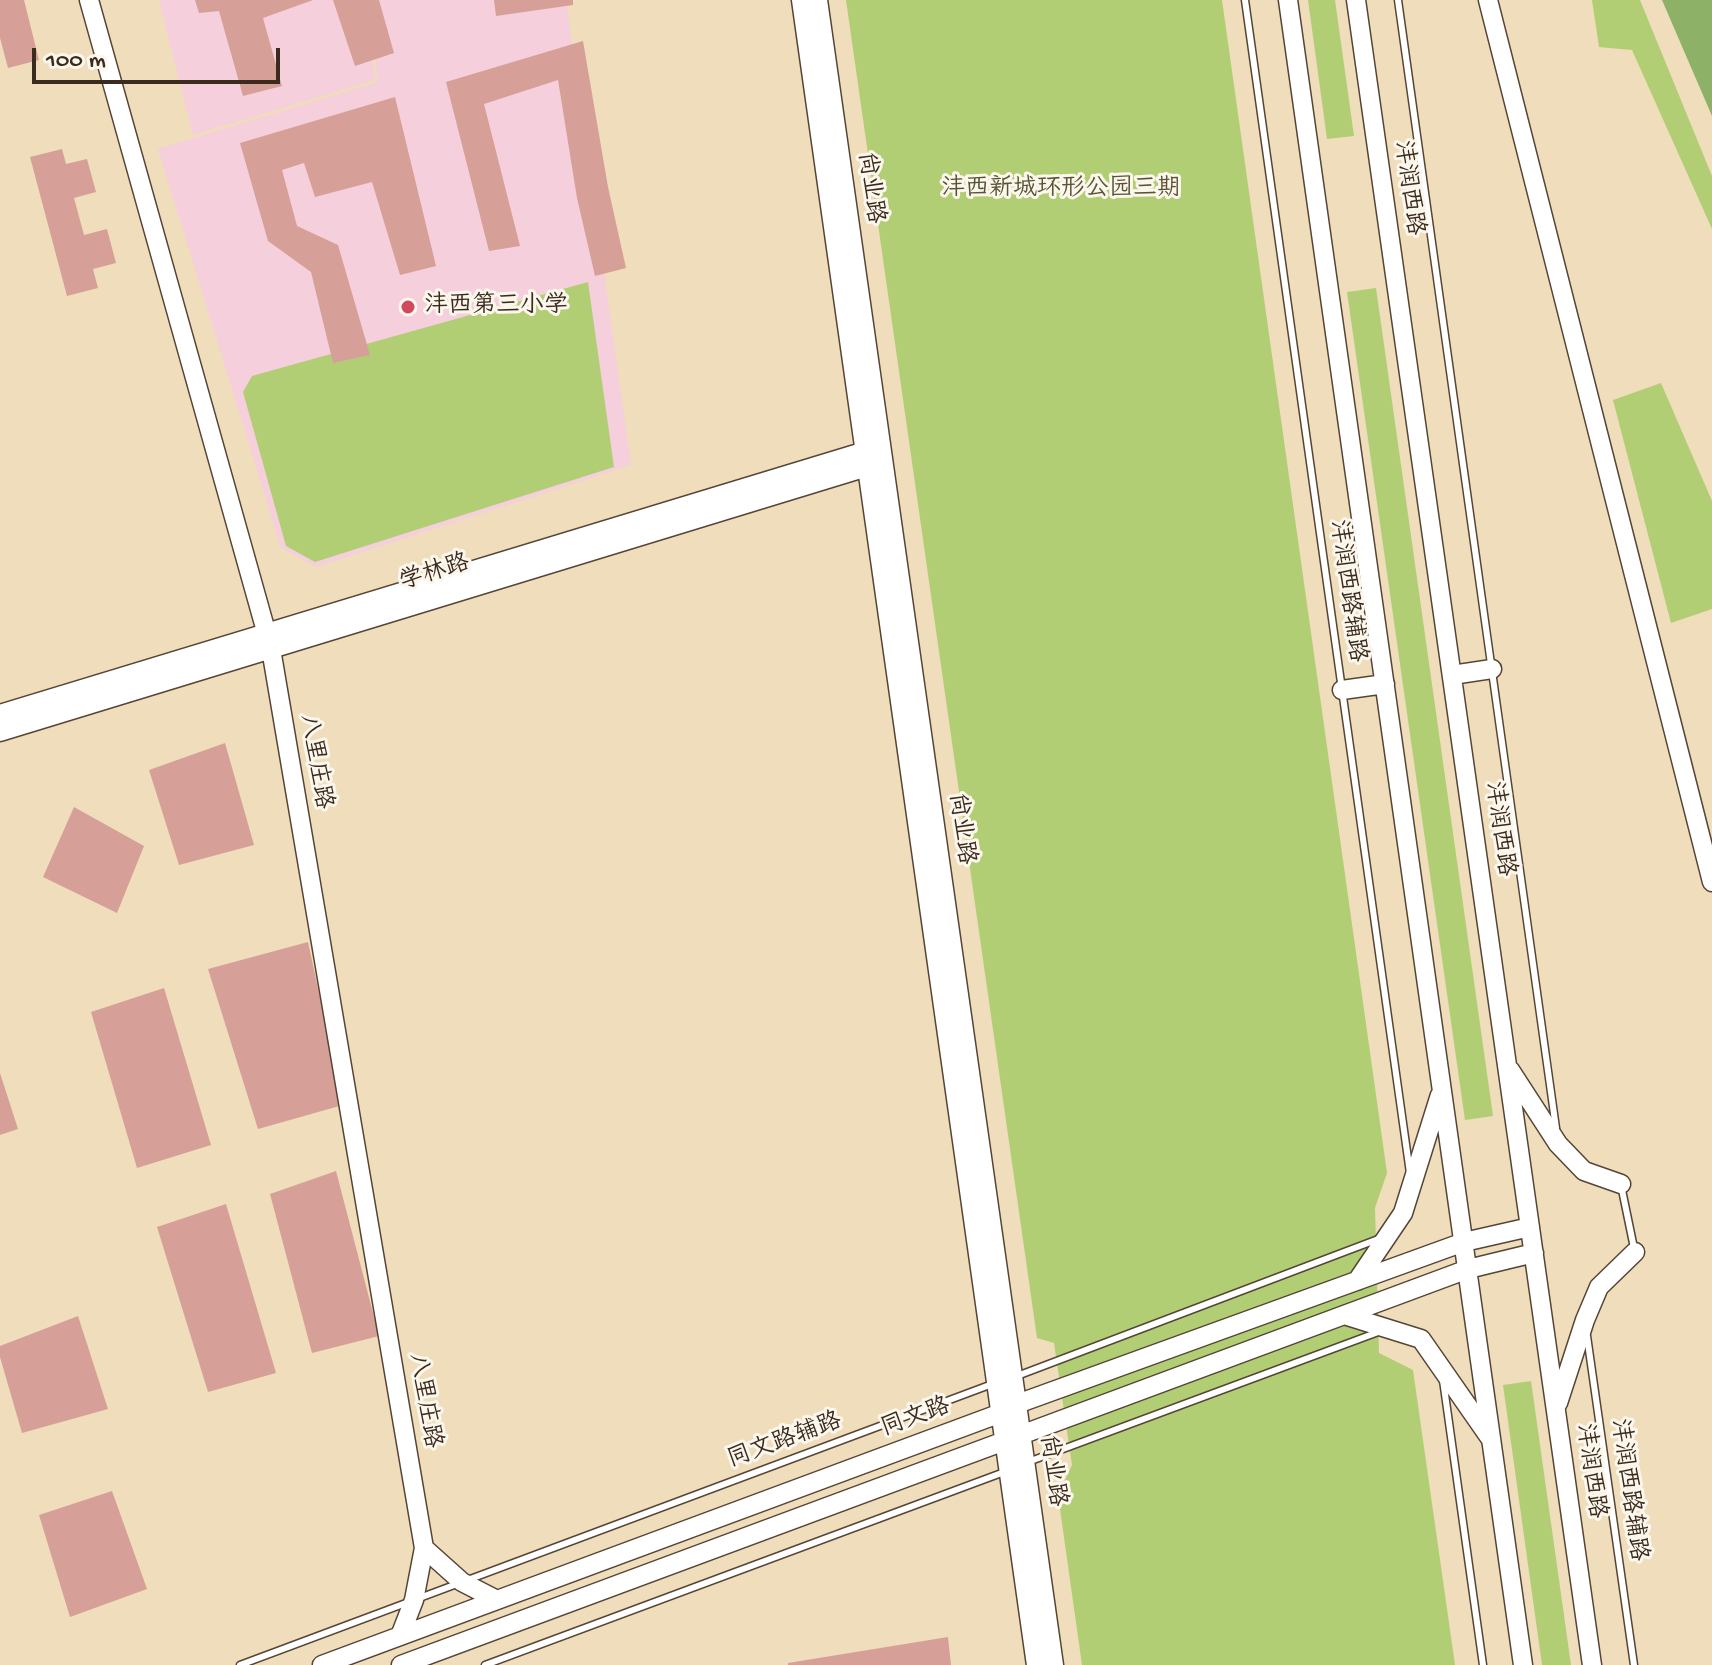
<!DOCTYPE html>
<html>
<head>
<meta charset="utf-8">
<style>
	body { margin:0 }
	#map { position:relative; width:1712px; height:1665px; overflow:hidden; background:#efddbb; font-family:"Gochi Hand",sans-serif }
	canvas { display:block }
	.scale { position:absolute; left:32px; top:48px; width:248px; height:36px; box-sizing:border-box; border:4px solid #3b2a1e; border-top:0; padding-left:10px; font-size:24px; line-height:28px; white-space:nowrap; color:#3b2a1e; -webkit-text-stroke:6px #fbf7ec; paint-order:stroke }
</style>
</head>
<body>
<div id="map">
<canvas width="1712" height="1665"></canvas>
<div class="scale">100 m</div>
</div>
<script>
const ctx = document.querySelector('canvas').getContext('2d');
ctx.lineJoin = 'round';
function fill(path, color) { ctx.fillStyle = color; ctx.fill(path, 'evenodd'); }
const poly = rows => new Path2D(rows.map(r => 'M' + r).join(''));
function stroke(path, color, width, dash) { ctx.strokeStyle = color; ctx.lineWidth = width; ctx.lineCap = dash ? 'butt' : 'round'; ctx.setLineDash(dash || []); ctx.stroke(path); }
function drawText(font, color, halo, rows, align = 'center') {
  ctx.font = font + ' "Gochi Hand","LXGW WenKai TC",sans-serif'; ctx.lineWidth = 6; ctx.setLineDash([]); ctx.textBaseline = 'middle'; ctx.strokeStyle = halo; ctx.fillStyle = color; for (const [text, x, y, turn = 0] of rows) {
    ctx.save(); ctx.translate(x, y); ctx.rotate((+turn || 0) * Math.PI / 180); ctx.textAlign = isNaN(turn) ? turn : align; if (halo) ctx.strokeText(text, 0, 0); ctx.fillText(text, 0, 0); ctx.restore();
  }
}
fill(poly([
	[159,0,364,0,375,80,193,135],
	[367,0,566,0,631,465,316,567,281,548,158,149,378,82]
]), '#f5cfdb');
fill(poly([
	[846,0,1222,0,1387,1173,1375,1208,1379,1353,1413,1370,1455,1665,1082,1665,1058,1495,1072,1465,1054,1343,1037,1338],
	[1308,0,1335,0,1354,136,1327,139],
	[1592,0,1640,0,1712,176,1712,229,1632,50,1599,47],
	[588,282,614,467,315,562,286,546,243,392,252,376],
	[1376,288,1493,1116,1465,1120,1347,292],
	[1661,383,1712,501,1712,609,1671,623,1613,400],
	[1531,1381,1571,1665,1542,1665,1503,1385]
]), '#b2ce75');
fill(poly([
	[1662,0,1712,0,1712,116]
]), '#8db166');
fill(poly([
	[0,0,24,0,39,60,8,68,0,38],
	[195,0,313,0,263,18,282,86,243,96,219,11,199,13],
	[333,0,379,0,394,53,355,66],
	[494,0,573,0,573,5,496,16],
	[583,41,608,187,626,268,595,276,577,198,558,80,484,104,520,246,489,251,446,82],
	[395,97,436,266,400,275,372,182,315,197,304,163,282,170,297,226,338,245,370,355,333,363,311,272,268,241,240,143],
	[62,149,66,164,87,159,96,192,74,198,84,235,107,229,116,263,93,269,98,288,67,296,30,157],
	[225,743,254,845,179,865,149,770],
	[74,807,144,846,117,913,43,877],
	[308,942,343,1105,258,1129,208,969],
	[164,988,211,1145,137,1168,91,1012],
	[0,1073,18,1129,0,1135],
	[336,1171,379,1336,312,1353,270,1194],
	[226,1204,276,1373,208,1392,157,1227],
	[78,1316,108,1409,22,1433,0,1357,0,1346],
	[112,1491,147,1589,70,1617,39,1515],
	[948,1637,951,1665,788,1665,788,1663]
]), '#d6a098');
const lane = poly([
	[1245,0,1410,1173],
	[1398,0,1556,1128],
	[1621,1185,1634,1248],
	[1587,1336,1634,1665],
	[1017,1376,1381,1238],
	[1443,1380,1483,1665],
	[1028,1462,1381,1331],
	[240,1665,995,1383],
	[485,1665,1007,1471]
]);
const secondary = poly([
	[89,0,271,649,424,1548],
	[801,0,1036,1665],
	[818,0,1054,1665],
	[1288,0,1523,1665],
	[1356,0,1592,1665],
	[1488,0,1712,882],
	[1452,675,1492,669],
	[1342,690,1385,684],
	[0,714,875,448],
	[0,732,877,464],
	[1510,1070,1558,1144,1584,1171,1621,1184],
	[1357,1281,1403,1213,1440,1095],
	[1344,1315,1421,1339,1490,1438],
	[1558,1403,1585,1320,1599,1287,1635,1252],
	[400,1636,414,1600,424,1548,462,1582,497,1600],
	[322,1665,1001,1413,1017,1404,1464,1242,1530,1227],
	[401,1665,1468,1269,1534,1253]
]);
stroke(lane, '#564536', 9);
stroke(secondary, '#564536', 21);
stroke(lane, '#fff', 6);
stroke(secondary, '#fff', 18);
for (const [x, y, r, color] of [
	[408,307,8,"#d1495b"]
]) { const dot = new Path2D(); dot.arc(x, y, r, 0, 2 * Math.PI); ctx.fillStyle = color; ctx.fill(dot); stroke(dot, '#fbf7ec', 3); }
drawText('24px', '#3b2a1e', '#fbf7ec', [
	["尚业路",869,188,82],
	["沣润西路",1407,188,82],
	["学林路",435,574,-17],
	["沣润西路辅路",1346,591,82],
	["八里庄路",314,762,80],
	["尚业路",960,829,82],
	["沣润西路",1498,829,82],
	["八里庄路",423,1401,80],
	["同文路",916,1419,-20],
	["同文路辅路",785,1442,-20],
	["尚业路",1051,1471,82],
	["沣润西路",1589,1471,82],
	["沣润西路辅路",1627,1490,82]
]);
drawText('24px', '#595334', '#fbf7ec', [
	["沣西新城环形公园三期",1061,190]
]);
drawText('24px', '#3b2a1e', '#fbf7ec', [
	["沣西第三小学",424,307]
], 'left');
</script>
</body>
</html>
